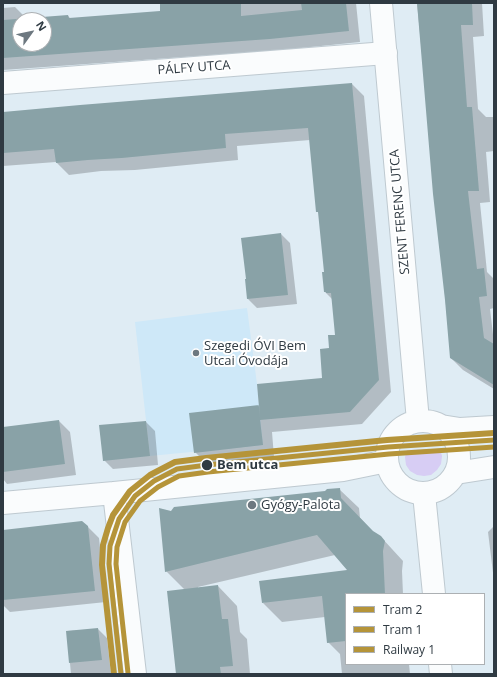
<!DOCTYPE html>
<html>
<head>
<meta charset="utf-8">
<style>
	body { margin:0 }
	#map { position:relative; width:497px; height:677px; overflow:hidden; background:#dfecf4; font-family:"Open Sans",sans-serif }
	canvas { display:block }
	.frame { position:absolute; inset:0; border:4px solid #2f3a42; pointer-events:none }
	.legend { position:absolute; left:345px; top:593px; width:140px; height:72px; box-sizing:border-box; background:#fff; border:1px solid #acb0b3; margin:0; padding:5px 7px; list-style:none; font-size:12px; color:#2f3a42 }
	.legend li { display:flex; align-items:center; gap:8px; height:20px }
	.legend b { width:20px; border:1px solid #acb0b3 }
	.north { position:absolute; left:12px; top:12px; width:40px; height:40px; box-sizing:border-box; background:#fff; border:1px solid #acb0b3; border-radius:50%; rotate:57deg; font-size:11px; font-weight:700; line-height:16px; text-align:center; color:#2f3a42 }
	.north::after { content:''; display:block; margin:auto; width:14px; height:18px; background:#6d7880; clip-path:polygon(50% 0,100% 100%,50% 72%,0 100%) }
</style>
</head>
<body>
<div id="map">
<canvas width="497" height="677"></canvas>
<div class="frame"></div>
<ul class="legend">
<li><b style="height:5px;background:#b59439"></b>Tram 2</li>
<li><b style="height:5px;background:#b59439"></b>Tram 1</li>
<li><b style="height:5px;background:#b59439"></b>Railway 1</li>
</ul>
<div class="north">N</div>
</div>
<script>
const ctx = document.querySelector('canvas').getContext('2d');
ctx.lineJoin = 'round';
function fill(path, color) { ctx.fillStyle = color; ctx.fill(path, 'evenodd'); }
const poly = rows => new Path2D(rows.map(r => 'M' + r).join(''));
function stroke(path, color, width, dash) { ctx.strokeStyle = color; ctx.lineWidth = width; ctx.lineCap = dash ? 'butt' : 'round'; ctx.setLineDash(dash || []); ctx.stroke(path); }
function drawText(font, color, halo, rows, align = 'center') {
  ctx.font = font + ' "Open Sans",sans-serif'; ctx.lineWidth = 4; ctx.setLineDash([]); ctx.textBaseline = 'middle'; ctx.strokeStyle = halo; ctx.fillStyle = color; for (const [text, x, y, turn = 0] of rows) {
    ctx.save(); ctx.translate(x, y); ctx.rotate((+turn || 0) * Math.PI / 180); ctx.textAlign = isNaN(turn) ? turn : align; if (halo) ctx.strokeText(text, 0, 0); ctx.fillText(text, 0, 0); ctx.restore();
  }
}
fill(poly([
	[247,308,257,384,263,445,150,456,135,322]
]), '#cee8f8');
fill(poly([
	[440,449,442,456,441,464,437,470,431,475,424,476,417,475,410,471,406,465,405,457,407,450]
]), '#d7cdf4');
fill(poly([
	[161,3,356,3,360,42,282,50,3,70,3,8,15,7,27,19,68,16,71,19,161,12],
	[20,20,44,20,44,44,20,44],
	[417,3,482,3,484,36,473,37,478,109,486,117,494,117,494,151,486,152,490,202,480,203,487,272,494,279,494,308,490,309,494,343,494,389,463,370,451,358],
	[352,84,364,96,391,392,362,424,272,432,274,457,207,464,195,452,258,407,323,379,330,349,336,336,333,300,325,292,325,273,320,214,317,211,310,140,237,146,238,160,135,170,101,171,69,175,56,162,3,166,3,113],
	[281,234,290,243,297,304,257,308,248,299],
	[59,421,70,432,76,475,7,484,3,479,3,428],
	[146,422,155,431,158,465,113,469,104,460],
	[339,489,359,508,360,518,374,533,381,537,403,561,402,571,403,594,346,594,346,664,409,664,410,674,342,674,340,654,328,642,325,617,282,622,263,603,349,571,335,555,198,587,198,589,218,586,237,606,240,632,247,639,250,674,177,674,185,590,166,571,171,512,326,492],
	[494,526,494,581,488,532],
	[88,527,99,538,106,602,10,612,3,605,3,531],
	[98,629,107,638,111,674,71,674,67,631]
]), '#0003');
fill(poly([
	[160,3,241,3,241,16,302,10,301,3,346,3,349,31,270,39,3,58,3,20,68,15,69,18,160,11],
	[20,20,44,20,44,44,20,44],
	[417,3,472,3,473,25,461,25,467,107,472,107,479,191,468,191,477,269,484,268,487,296,479,297,484,338,494,344,494,385,450,358,445,300,433,194],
	[352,83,379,380,350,412,260,420,263,445,194,453,189,413,259,405,260,419,257,384,322,378,320,349,329,348,328,335,335,335,331,293,326,293,326,292,324,292,322,272,324,272,318,212,316,212,308,128,225,134,226,148,122,158,88,160,56,163,54,149,3,153,3,112,80,105],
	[281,233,288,295,247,299,245,279,246,279,241,238],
	[59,420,65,464,3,472,3,427],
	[146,421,150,456,103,461,99,425],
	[340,488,341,498,373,531,381,536,385,541,383,551,385,594,346,594,346,641,327,643,322,596,262,603,259,581,347,570,317,535,165,572,159,508,171,511,174,507,325,491,327,489],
	[82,521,88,526,95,591,3,600,3,530],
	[218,585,222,619,228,619,233,666,220,667,221,674,176,674,167,591],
	[98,628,102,660,69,663,66,631]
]), '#89a2a7');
const minor = poly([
	[3,83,386,53],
	[114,493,135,674],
	[424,494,434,594],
	[3,503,114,493,343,470,387,461],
	[440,664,441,674]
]);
const tertiary = poly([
	[381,3,418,421],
	'387 457a36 36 0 1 1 72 0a36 36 0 1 1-72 0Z',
	[441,426,460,429,494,427],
	[456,473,494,467]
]);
stroke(minor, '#bec9d0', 24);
stroke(tertiary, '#bec9d0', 24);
stroke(minor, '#fafcfd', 22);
stroke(tertiary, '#fafcfd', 22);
stroke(poly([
	[114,674,102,565,103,545,108,528,113,515,130,491,150,475,175,462,206,458,387,440,494,433]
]), '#b59439', 6);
stroke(poly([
	[121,674,109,564,110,546,119,519,135,496,154,481,177,469,207,465,388,447,494,440]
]), '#b59439', 5);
stroke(poly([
	[128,673,116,564,117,547,125,522,140,501,158,487,179,476,208,472,389,454,494,447]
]), '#b59439', 5);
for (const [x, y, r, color] of [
	[196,353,4,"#6d7880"],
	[207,465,6,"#2f3a42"],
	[252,505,5,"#6d7880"]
]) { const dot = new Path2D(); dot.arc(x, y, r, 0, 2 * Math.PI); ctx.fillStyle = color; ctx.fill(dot); stroke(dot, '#fff', 1.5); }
drawText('13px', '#2f3a42', '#fff', [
	["PÁLFY UTCA",194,68,-4],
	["SZENT FERENC UTCA",400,212,-95]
]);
drawText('13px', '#2f3a42', '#fff', [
	["Szegedi ÓVI Bem",204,346],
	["Utcai Óvodája",204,361],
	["Gyógy-Palota",261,505]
], 'left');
drawText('bold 13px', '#2f3a42', '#fff', [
	["Bem utca",217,465]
], 'left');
</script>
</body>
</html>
